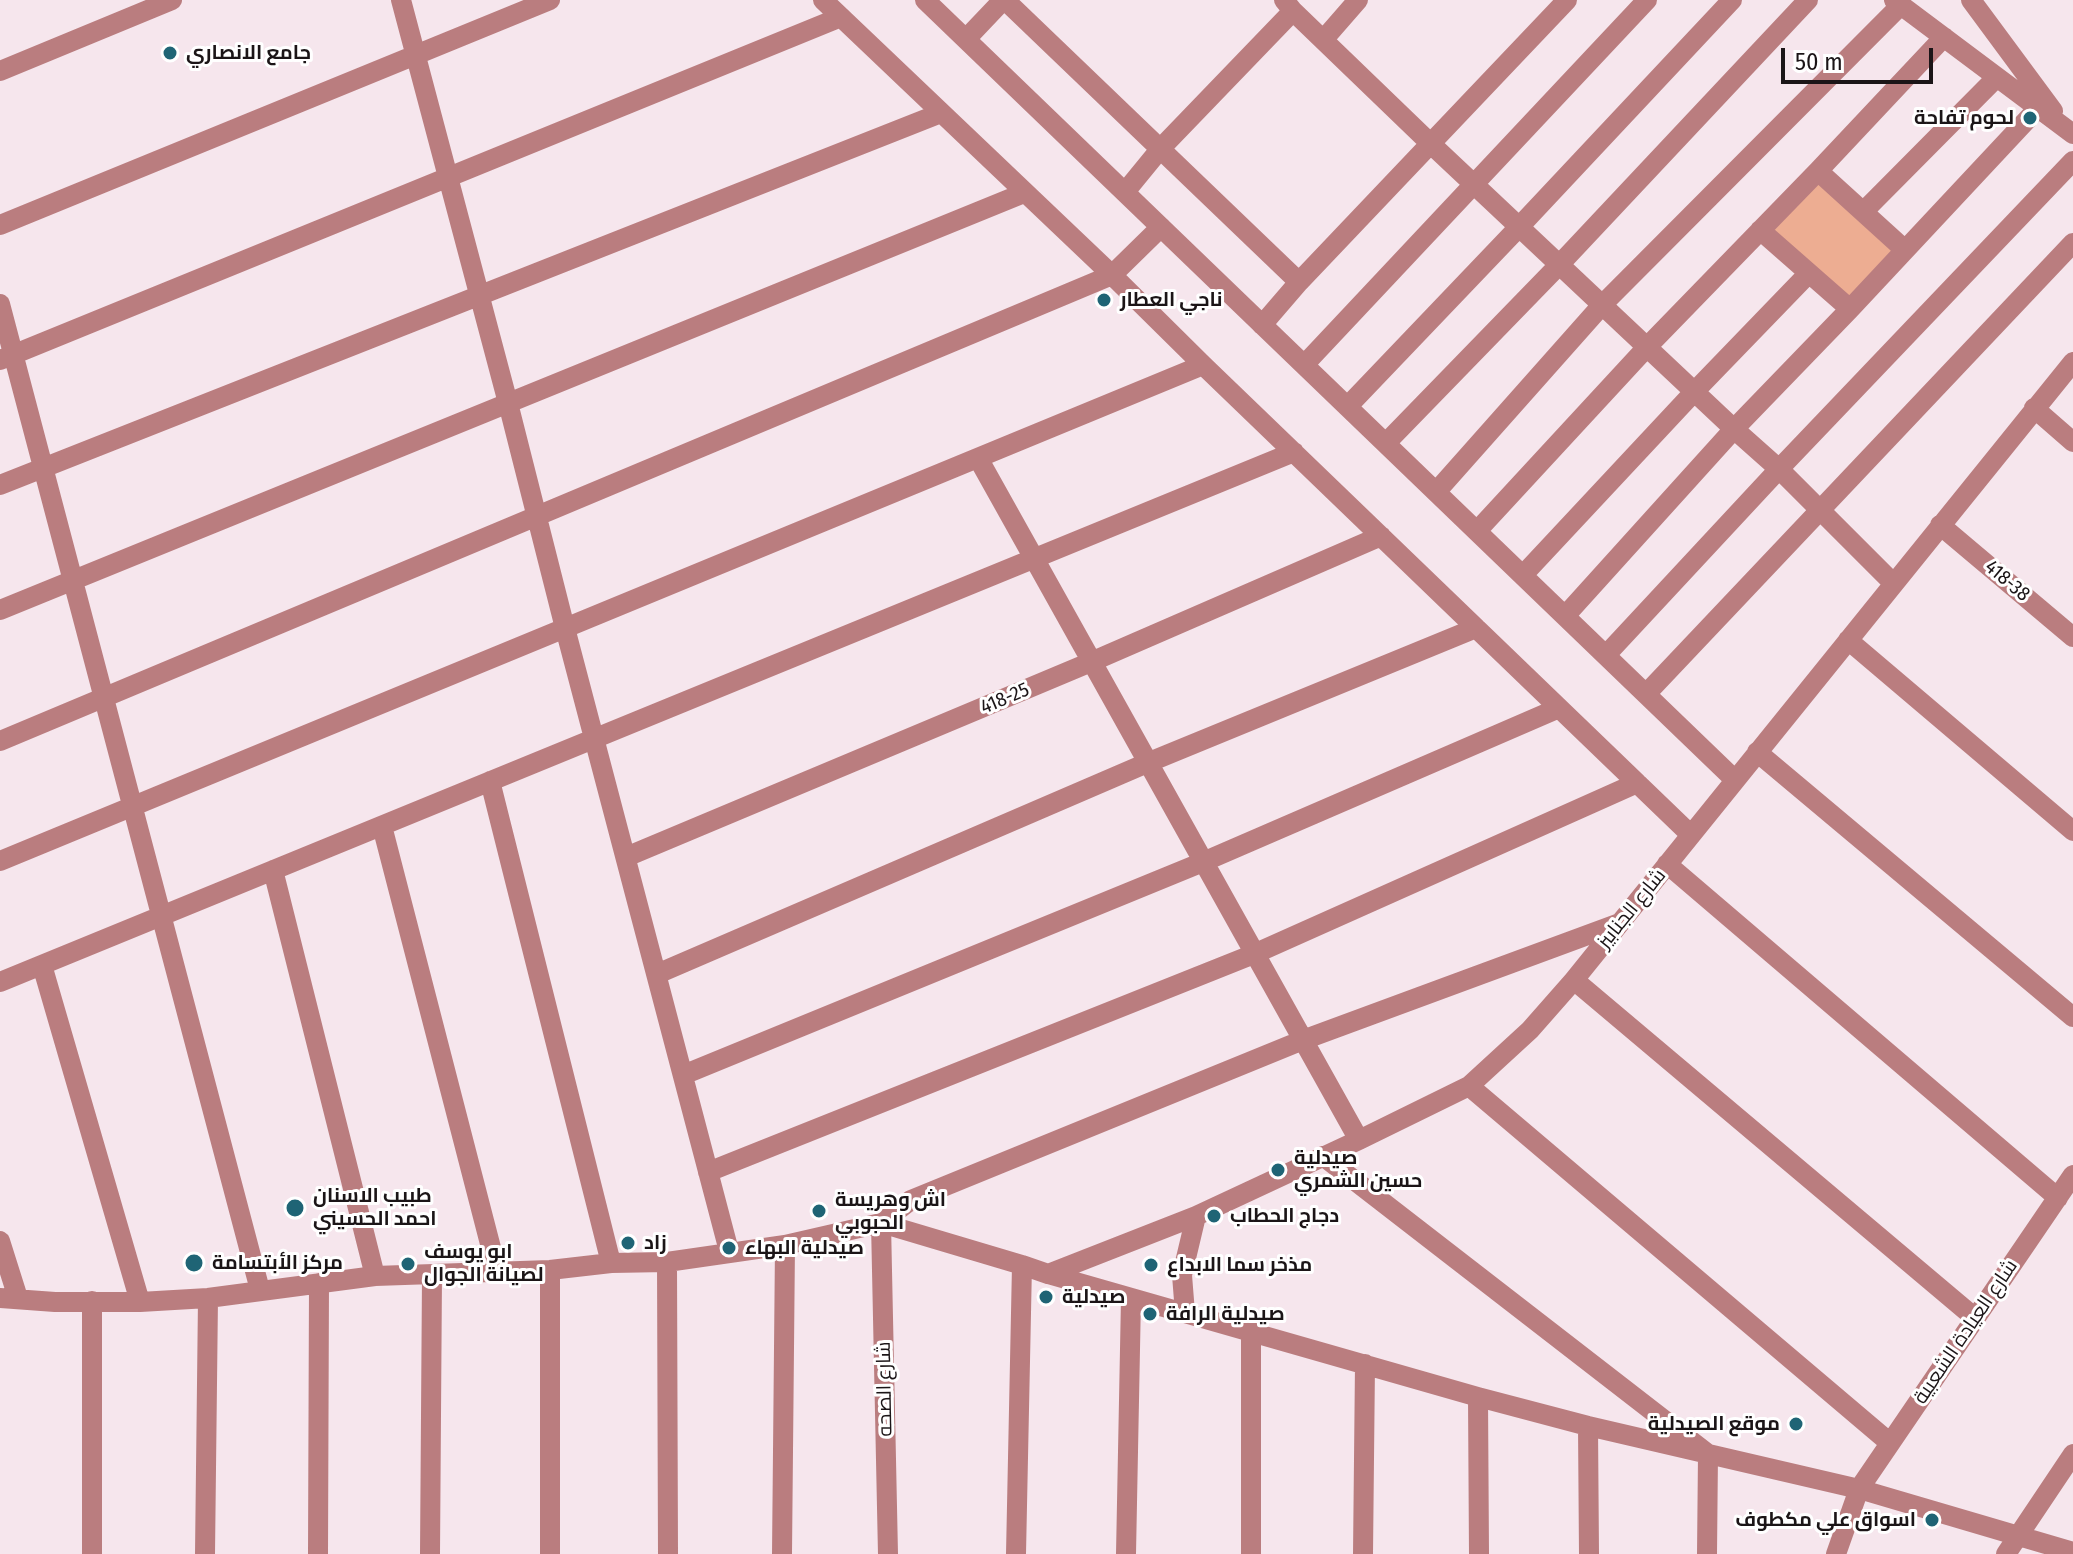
<!DOCTYPE html>
<html>
<head>
<meta charset="utf-8">
<style>
	body { margin:0 }
	#map { position:relative; width:2073px; height:1554px; overflow:hidden; background:#f6e6ed; font-family:"Fira Sans Condensed",sans-serif }
	canvas { display:block }
	.scale { position:absolute; left:1781px; top:48px; width:152px; height:36px; box-sizing:border-box; border:4px solid #1b1517; border-top:0; padding-left:10px; font-size:24px; line-height:28px; white-space:nowrap; color:#1b1517; -webkit-text-stroke:6px #fff; paint-order:stroke }
</style>
</head>
<body>
<div id="map">
<canvas width="2073" height="1554"></canvas>
<div class="scale">50 m</div>
</div>
<script>
const ctx = document.querySelector('canvas').getContext('2d');
ctx.lineJoin = 'round';
function fill(path, color) { ctx.fillStyle = color; ctx.fill(path, 'evenodd'); }
const poly = rows => new Path2D(rows.map(r => 'M' + r).join(''));
function stroke(path, color, width, dash) { ctx.strokeStyle = color; ctx.lineWidth = width; ctx.lineCap = dash ? 'butt' : 'round'; ctx.setLineDash(dash || []); ctx.stroke(path); }
function drawText(font, color, halo, rows, align = 'center') {
  ctx.font = font + ' "Fira Sans Condensed",Cairo,sans-serif'; ctx.lineWidth = 6; ctx.setLineDash([]); ctx.textBaseline = 'middle'; ctx.strokeStyle = halo; ctx.fillStyle = color; for (const [text, x, y, turn = 0] of rows) {
    ctx.save(); ctx.translate(x, y); ctx.rotate((+turn || 0) * Math.PI / 180); ctx.textAlign = isNaN(turn) ? turn : align; if (halo) ctx.strokeText(text, 0, 0); ctx.fillText(text, 0, 0); ctx.restore();
  }
}
fill(poly([
	[1818,176,1899,251,1850,303,1766,230]
]), '#edad92');
stroke(poly([
	[401,0,508,403,565,628,729,1251],
	[823,0,1112,275,1203,365,1691,835],
	[925,0,1735,780],
	[1005,0,1299,282],
	[1284,0,1293,11,1431,144,1734,429,1779,469,1893,583],
	[1894,0,2073,134],
	[1971,0,2053,111],
	[966,39,1003,0],
	[1324,39,1358,0],
	[0,71,172,0],
	[1818,171,1905,250],
	[1125,192,1161,148,1293,11],
	[1863,212,1997,77],
	[0,225,550,0],
	[1760,230,1850,309],
	[0,304,260,1290],
	[1262,325,1299,282,1567,0],
	[0,360,841,17],
	[1304,365,1647,0],
	[1348,406,1519,227,1732,0],
	[2034,408,2073,442],
	[1386,443,1559,265,1808,0],
	[978,458,1359,1140],
	[0,485,941,113],
	[1436,492,1602,305,1901,5],
	[1940,525,2073,637],
	[1477,531,1647,347,1818,171,1944,37],
	[1523,575,1694,392,1809,273],
	[0,610,1024,193],
	[1565,616,1734,429,1850,309,2038,108],
	[1848,640,2073,831],
	[1606,655,1779,469,2073,161],
	[1646,694,2073,243],
	[0,741,1112,275,1161,227],
	[1757,752,2073,1017],
	[490,781,611,1263],
	[382,826,497,1271],
	[626,857,1091,662,1381,536],
	[0,861,1203,365],
	[1667,864,2058,1198],
	[273,870,375,1276],
	[42,965,140,1302],
	[657,974,1147,763,1476,628],
	[1574,980,1975,1318],
	[0,982,1294,452],
	[683,1075,1203,862,1559,708],
	[1469,1086,1890,1443],
	[1323,1156,1708,1454,1707,1554],
	[708,1172,1254,954,1637,783],
	[0,1241,18,1298],
	[667,1262,668,1554],
	[1048,1274,1196,1216,1359,1140,1469,1086,1530,1030,1574,980,2073,362],
	[0,1298,55,1302,140,1302,208,1298,375,1276,550,1270,611,1263,667,1262,785,1245,881,1223,1022,1265,1048,1274,1478,1397,1588,1426,1859,1489,2073,1552],
	[1185,1313,1182,1275,1196,1216],
	[1478,1397,1479,1554],
	[1588,1426,1589,1554],
	[92,1554,92,1301],
	[205,1554,208,1298],
	[318,1554,319,1283],
	[430,1554,432,1276],
	[550,1554,550,1270],
	[782,1554,785,1245],
	[888,1554,881,1223,911,1200,1303,1040,1620,923],
	[1016,1554,1022,1265],
	[1126,1554,1131,1298],
	[1251,1554,1251,1331],
	[1363,1554,1365,1364],
	[1836,1554,1859,1489,2073,1175],
	[2006,1554,2073,1454]
]), '#ba7d7f', 20);
for (const [x, y, r, color] of [
	[170,53,8,"#1f6475"],
	[2030,118,8,"#1f6475"],
	[1104,300,8,"#1f6475"],
	[1278,1170,8,"#1f6475"],
	[295,1208,10,"#1f6475"],
	[819,1211,8,"#1f6475"],
	[1214,1216,8,"#1f6475"],
	[628,1243,8,"#1f6475"],
	[729,1248,8,"#1f6475"],
	[194,1263,10,"#1f6475"],
	[408,1264,8,"#1f6475"],
	[1151,1265,8,"#1f6475"],
	[1046,1297,8,"#1f6475"],
	[1150,1314,8,"#1f6475"],
	[1796,1424,8,"#1f6475"],
	[1932,1520,8,"#1f6475"]
]) { const dot = new Path2D(); dot.arc(x, y, r, 0, 2 * Math.PI); ctx.fillStyle = color; ctx.fill(dot); stroke(dot, '#fff', 3); }
drawText('bold 20px', '#1b1517', '#fff', [
	["جامع الانصاري",186,53],
	["لحوم تفاحة",2014,118,"right"],
	["ناجي العطار",1120,300],
	["صيدلية",1294,1158],
	["حسين الشمري",1294,1181],
	["طبيب الاسنان",313,1196],
	["احمد الحسيني",313,1219],
	["اش وهريسة",835,1200],
	["الحبوبي",835,1223],
	["دجاج الحطاب",1230,1216],
	["زاد",644,1243],
	["صيدلية البهاء",745,1248],
	["ابو يوسف",424,1252],
	["لصيانة الجوال",424,1275],
	["مركز الأبتسامة",212,1263],
	["مذخر سما الابداع",1167,1265],
	["صيدلية",1062,1297],
	["صيدلية الرافة",1166,1314],
	["موقع الصيدلية",1780,1424,"right"],
	["اسواق علي مكطوف",1916,1520,"right"]
], 'left');
drawText('20px', '#1b1517', '#fff', [
	["418-38",2007,581,40],
	["418-25",1005,699,-23],
	["شارع الجنابيز",1632,909,-51],
	["شارع العيادة الشعبية",1966,1332,-56],
	["شارع الصحه",885,1389,-91]
]);
</script>
</body>
</html>
